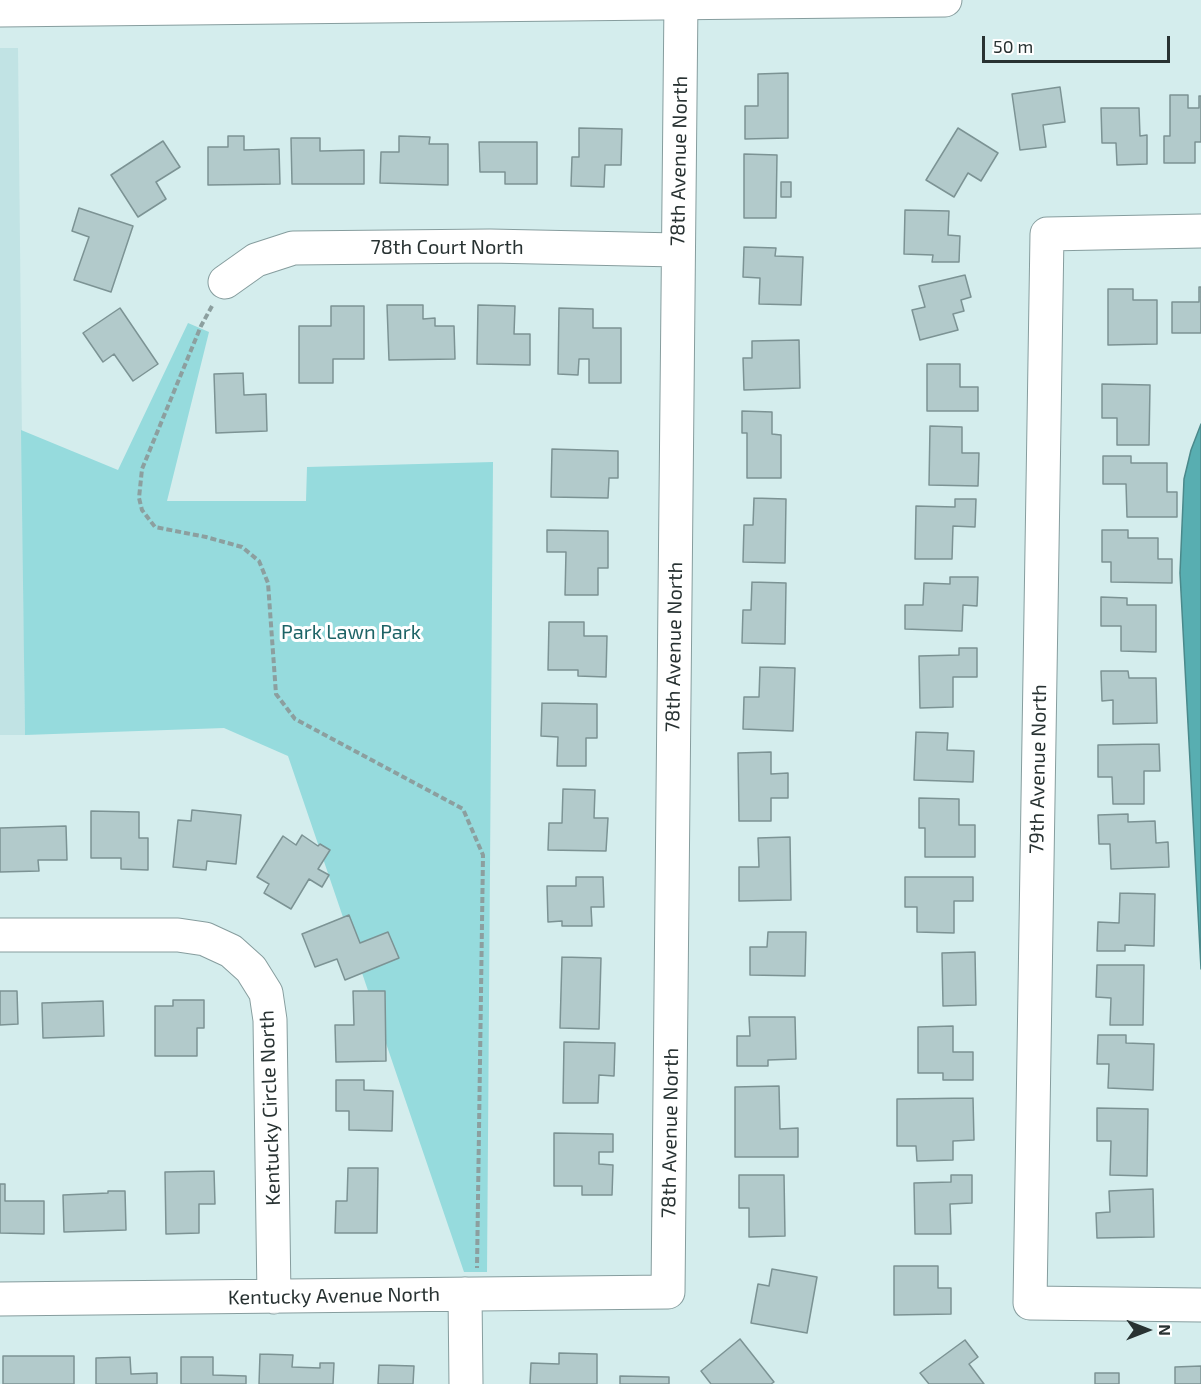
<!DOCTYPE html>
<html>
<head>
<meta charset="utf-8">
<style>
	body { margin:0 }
	#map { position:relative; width:1201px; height:1384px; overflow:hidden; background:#d4eded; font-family:"Exo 2",sans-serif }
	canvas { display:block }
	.north { position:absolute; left:1117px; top:1300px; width:60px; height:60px; -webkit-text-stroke:4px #fff; paint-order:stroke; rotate:90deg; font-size:16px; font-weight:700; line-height:24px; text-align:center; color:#283232 }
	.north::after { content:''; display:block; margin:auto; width:21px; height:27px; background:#283232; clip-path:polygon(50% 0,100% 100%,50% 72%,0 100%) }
	.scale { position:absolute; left:982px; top:36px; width:188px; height:27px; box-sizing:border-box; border:3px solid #283232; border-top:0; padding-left:8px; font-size:18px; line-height:21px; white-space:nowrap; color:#283232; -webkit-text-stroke:4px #fff; paint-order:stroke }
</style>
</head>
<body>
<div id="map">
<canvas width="1201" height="1384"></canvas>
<div class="north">N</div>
<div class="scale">50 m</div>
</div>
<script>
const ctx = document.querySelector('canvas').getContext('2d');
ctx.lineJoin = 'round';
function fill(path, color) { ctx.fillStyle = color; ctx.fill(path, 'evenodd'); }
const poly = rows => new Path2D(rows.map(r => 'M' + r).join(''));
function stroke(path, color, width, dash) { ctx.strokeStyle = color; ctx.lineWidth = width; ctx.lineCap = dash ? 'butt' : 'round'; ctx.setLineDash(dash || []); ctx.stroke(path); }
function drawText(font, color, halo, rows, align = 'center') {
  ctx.font = font + ' "Exo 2",sans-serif'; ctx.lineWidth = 6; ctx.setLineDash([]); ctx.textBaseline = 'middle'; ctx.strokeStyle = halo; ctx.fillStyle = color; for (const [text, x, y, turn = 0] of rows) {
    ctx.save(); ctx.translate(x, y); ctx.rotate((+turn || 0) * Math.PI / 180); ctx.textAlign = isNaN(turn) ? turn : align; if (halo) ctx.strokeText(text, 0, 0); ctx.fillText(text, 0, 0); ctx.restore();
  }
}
fill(poly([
	[0,48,18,48,25,735,0,735]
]), '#c1e3e4');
fill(poly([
	[188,323,209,332,167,501,306,501,307,467,493,462,487,1272,464,1272,288,756,224,728,25,735,21,430,118,470]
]), '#96dbdd');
const water = poly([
	[1201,424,1201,969,1180,573,1184,479,1191,450,1201,424]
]);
fill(water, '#58aeb1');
stroke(water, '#4a898b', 1.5);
const building = poly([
	[788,73,788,138,745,139,745,106,758,106,758,74,788,73],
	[1060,87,1065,122,1043,125,1046,147,1020,150,1012,94,1060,87],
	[1170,95,1188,95,1188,108,1199,108,1199,96,1201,96,1201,142,1195,142,1195,163,1164,163,1164,136,1170,136,1170,95],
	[1101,108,1139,108,1140,136,1147,135,1147,164,1117,165,1116,143,1102,143,1101,108],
	[579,128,622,129,621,165,605,165,604,187,571,186,572,157,579,157,579,128],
	[958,128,998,153,981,181,968,173,954,197,926,180,958,128],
	[228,136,244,136,244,150,279,149,280,184,208,185,208,147,228,147,228,136],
	[399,136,430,137,429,144,448,144,448,185,380,183,381,152,399,152,399,136],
	[291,138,320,138,320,151,364,150,364,184,292,184,291,138],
	[163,141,180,167,156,182,166,199,138,217,111,175,163,141],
	[479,142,537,142,537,184,505,184,505,172,480,172,479,142],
	[744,154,777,155,776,218,744,218,744,154],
	[781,182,791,182,791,197,781,197,781,182],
	[79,208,133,226,111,292,74,280,89,237,72,231,79,208],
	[905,210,949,211,948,235,960,236,959,262,932,262,933,255,904,254,905,210],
	[744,247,776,248,775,256,803,257,801,305,759,304,760,278,743,277,744,247],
	[965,275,971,297,961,300,964,311,953,314,958,330,920,340,912,310,925,307,919,286,965,275],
	[1199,287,1201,287,1201,333,1172,333,1172,302,1199,302,1199,287],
	[1108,289,1133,289,1133,300,1157,300,1157,344,1108,345,1108,289],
	[387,305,423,305,423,319,435,318,435,326,454,326,455,359,389,360,387,305],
	[478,305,515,306,514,334,530,334,530,365,477,364,478,305],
	[331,306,364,306,364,359,333,359,333,383,299,383,299,326,331,326,331,306],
	[120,308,158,364,133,381,114,354,103,362,83,333,120,308],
	[559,308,593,309,593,328,621,328,621,383,589,383,589,359,579,359,578,375,558,374,559,308],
	[799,340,800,388,744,390,743,358,752,358,752,341,799,340],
	[927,364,960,364,960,387,978,387,978,411,927,411,927,364],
	[243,373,244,395,266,394,267,431,216,433,214,374,243,373],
	[1102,384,1150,385,1149,445,1117,445,1117,418,1102,418,1102,384],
	[742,411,772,412,772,434,781,435,781,478,747,478,747,433,742,433,742,411],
	[930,426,962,427,962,453,979,453,978,486,929,485,930,426],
	[552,449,618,451,618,478,609,478,608,498,551,497,552,449],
	[1103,456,1131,456,1131,463,1167,463,1167,492,1177,492,1177,517,1127,517,1126,484,1103,484,1103,456],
	[754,498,786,499,785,563,743,562,744,525,753,525,754,498],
	[955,499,976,499,975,527,953,526,952,559,915,559,916,506,955,507,955,499],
	[547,530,608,531,608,568,598,568,598,595,565,595,566,552,547,552,547,530],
	[1102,530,1128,530,1128,538,1158,538,1158,559,1172,559,1172,583,1111,582,1111,562,1102,562,1102,530],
	[950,577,978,577,977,606,963,605,962,631,905,629,905,605,923,605,924,583,950,584,950,577],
	[752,582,786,583,785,644,742,643,743,610,751,610,752,582],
	[1101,597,1127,598,1127,605,1156,605,1156,652,1121,651,1121,626,1101,626,1101,597],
	[549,622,584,622,584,636,607,636,606,677,578,676,578,670,548,670,549,622],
	[959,648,977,648,977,677,953,677,953,707,920,708,919,656,959,655,959,648],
	[760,667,795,668,793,731,743,729,744,697,759,697,760,667],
	[1101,671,1128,671,1129,678,1156,678,1157,723,1113,724,1113,700,1102,701,1101,671],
	[542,703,597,704,597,738,586,738,586,766,557,766,558,737,541,736,542,703],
	[916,732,948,733,947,750,974,751,973,782,914,780,916,732],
	[1159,744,1160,771,1144,771,1144,804,1113,804,1112,777,1098,777,1098,745,1159,744],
	[771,752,771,774,788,773,788,798,771,798,771,821,739,821,738,753,771,752],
	[563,789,595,790,594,818,608,818,606,851,548,850,549,823,562,823,563,789],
	[919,798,959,799,959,825,975,825,975,857,925,857,925,828,919,828,919,798],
	[192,810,241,815,236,864,207,861,206,870,173,867,178,820,191,821,192,810],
	[91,811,139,812,139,838,148,838,148,870,121,869,121,858,91,858,91,811],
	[1128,814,1128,822,1155,821,1156,843,1168,842,1169,867,1111,869,1110,844,1099,844,1098,815,1128,814],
	[66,826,67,860,38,860,39,871,0,872,0,828,66,826],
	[302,835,318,846,320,844,330,850,318,869,329,875,322,887,309,879,291,909,264,893,269,884,257,877,283,836,296,845,302,835],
	[790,837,791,900,739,901,739,867,759,867,758,838,790,837],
	[576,877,603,877,604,907,591,907,592,926,562,926,562,921,548,922,547,886,576,886,576,877],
	[905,877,973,877,973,901,954,901,954,933,917,932,917,907,905,907,905,877],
	[1120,893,1155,894,1154,946,1125,945,1125,951,1097,951,1098,922,1119,923,1120,893],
	[349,915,360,943,388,932,399,958,345,980,337,959,315,967,302,934,349,915],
	[768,932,806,932,805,976,750,975,750,947,767,947,768,932],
	[975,952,976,1005,943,1006,942,953,975,952],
	[562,957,601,958,599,1029,560,1028,562,957],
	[1097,965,1144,965,1143,1025,1110,1025,1111,998,1096,997,1097,965],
	[0,991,17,991,18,1024,0,1025,0,991],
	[353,991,385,991,386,1061,336,1062,335,1025,354,1025,353,991],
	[173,1000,204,1000,204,1028,197,1028,197,1056,155,1056,155,1006,173,1006,173,1000],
	[103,1001,104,1036,43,1038,42,1003,103,1001],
	[749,1017,795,1017,796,1059,768,1060,768,1066,737,1066,737,1036,750,1036,749,1017],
	[953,1026,953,1052,973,1052,973,1080,943,1080,943,1073,918,1073,918,1027,953,1026],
	[1098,1035,1126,1035,1126,1043,1154,1044,1153,1090,1108,1088,1109,1064,1097,1064,1098,1035],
	[564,1042,615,1043,614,1076,599,1075,598,1103,563,1103,564,1042],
	[336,1080,364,1080,364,1090,393,1091,392,1131,349,1130,349,1111,336,1111,336,1080],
	[779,1086,780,1129,798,1128,798,1157,735,1157,735,1087,779,1086],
	[973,1098,974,1140,953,1141,953,1160,917,1161,916,1146,897,1146,897,1099,973,1098],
	[1097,1108,1148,1109,1147,1176,1110,1175,1111,1141,1097,1141,1097,1108],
	[554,1133,613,1134,613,1152,599,1152,599,1164,613,1165,612,1195,582,1195,582,1186,554,1186,554,1133],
	[348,1168,378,1168,377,1233,335,1233,336,1201,347,1201,348,1168],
	[214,1171,215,1204,199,1204,199,1233,166,1234,165,1172,214,1171],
	[739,1175,784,1175,785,1236,749,1237,749,1208,739,1208,739,1175],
	[951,1175,972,1175,972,1203,950,1204,951,1234,915,1234,914,1183,951,1182,951,1175],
	[0,1184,5,1184,5,1201,44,1201,44,1234,0,1233,0,1184],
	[1153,1189,1154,1237,1097,1238,1096,1213,1110,1212,1109,1191,1153,1189],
	[108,1191,125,1191,126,1230,64,1232,63,1195,108,1193,108,1191],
	[894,1266,938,1266,938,1288,951,1288,951,1314,894,1315,894,1266],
	[772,1269,817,1277,807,1333,751,1323,758,1284,769,1286,772,1269],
	[740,1339,774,1382,771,1384,711,1384,701,1371,740,1339],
	[965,1340,978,1357,969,1364,984,1384,929,1384,920,1373,965,1340],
	[559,1353,597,1354,597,1384,530,1384,531,1363,559,1364,559,1353],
	[260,1354,293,1355,292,1367,320,1368,320,1363,334,1363,333,1384,259,1384,260,1354],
	[3,1356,74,1356,74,1384,3,1384,3,1356],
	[130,1357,131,1374,157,1373,157,1384,96,1384,96,1358,130,1357],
	[181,1357,213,1357,213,1375,246,1376,246,1384,181,1384,181,1357],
	[379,1365,414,1366,413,1384,378,1384,379,1365],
	[1201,1366,1201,1384,1175,1384,1175,1367,1201,1366],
	[1095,1373,1119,1373,1119,1384,1095,1384,1095,1373],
	[620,1376,669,1377,669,1384,620,1384,620,1376]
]);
fill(building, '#b2cacb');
stroke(building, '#7c9394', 1.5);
const minor = poly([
	[1201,231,1047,234,1030,1303,1201,1305],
	[225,282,256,260,293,248,490,246,677,250],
	[0,935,178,935,205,939,231,951,251,969,266,993,270,1020,274,1297],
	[465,1294,466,1384],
	[0,1299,668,1292,681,0]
]);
const major = poly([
	[0,10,945,0]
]);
stroke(minor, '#869d9e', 35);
stroke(major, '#869d9e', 35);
stroke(poly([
	[212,306,201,326,142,469,139,498,142,510,155,527,206,537,242,547,259,561,268,583,276,694,295,719,463,809,483,855,477,1268]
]), '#8c9f9f', 4, [6, 3]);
stroke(minor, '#fff', 33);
stroke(major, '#fff', 33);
drawText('20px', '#283232', '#fff', [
	["78th Avenue North",679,161,-89],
	["78th Court North",447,247],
	["78th Avenue North",674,647,-89],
	["79th Avenue North",1038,769,-89],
	["Kentucky Circle North",270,1108,-92],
	["78th Avenue North",670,1133,-89],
	["Kentucky Avenue North",334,1296,-1]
]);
drawText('20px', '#1d6366', '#fff', [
	["Park Lawn Park",351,632]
]);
</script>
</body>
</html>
